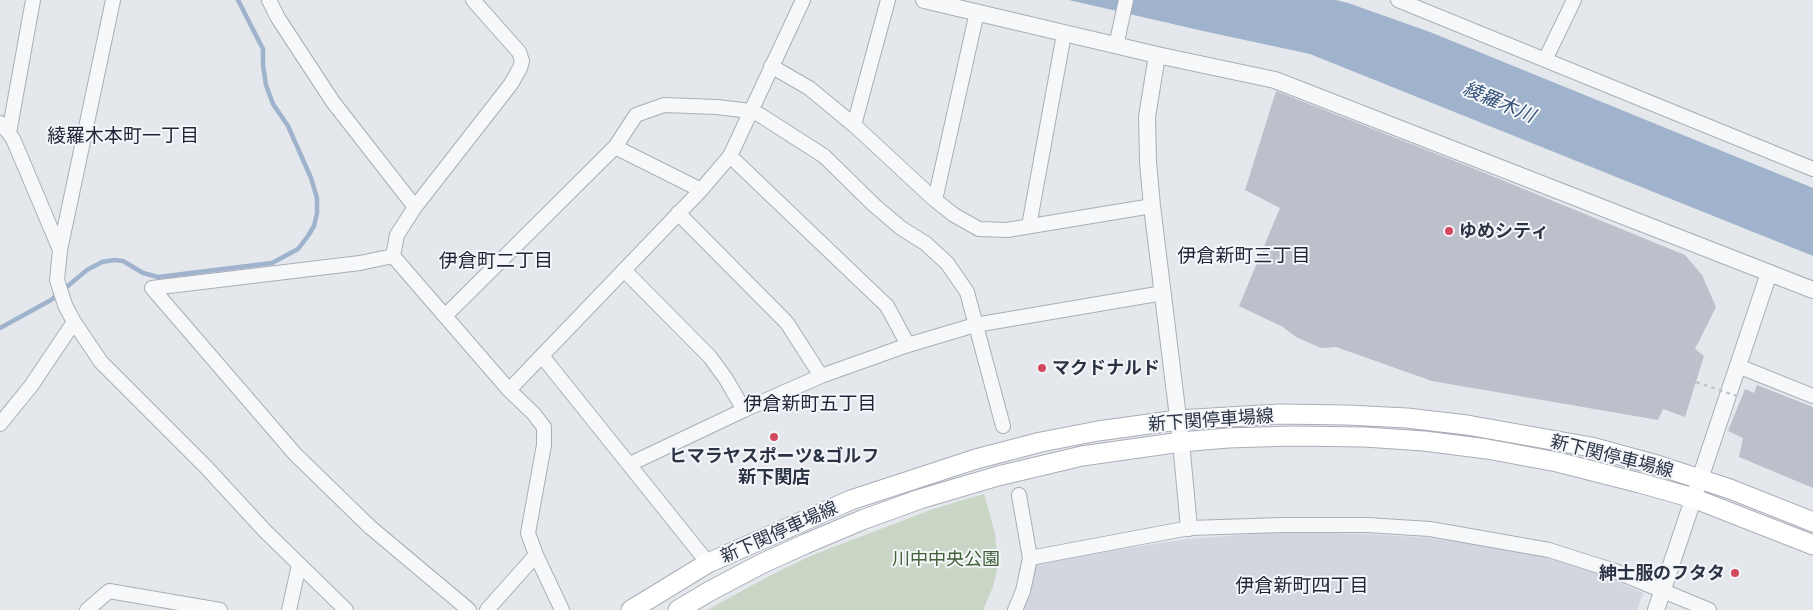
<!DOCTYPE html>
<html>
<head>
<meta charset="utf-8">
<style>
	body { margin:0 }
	canvas { display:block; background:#e4e7ec }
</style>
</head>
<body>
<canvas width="1813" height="610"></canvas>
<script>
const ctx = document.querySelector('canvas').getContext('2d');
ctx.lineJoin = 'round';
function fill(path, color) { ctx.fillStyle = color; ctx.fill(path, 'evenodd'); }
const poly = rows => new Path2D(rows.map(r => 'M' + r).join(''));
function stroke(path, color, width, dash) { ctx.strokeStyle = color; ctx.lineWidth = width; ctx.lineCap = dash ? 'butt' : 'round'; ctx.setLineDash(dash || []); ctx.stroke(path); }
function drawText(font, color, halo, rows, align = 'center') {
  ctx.font = font + ' Barlow,"Noto Sans JP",sans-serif'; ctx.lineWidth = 4; ctx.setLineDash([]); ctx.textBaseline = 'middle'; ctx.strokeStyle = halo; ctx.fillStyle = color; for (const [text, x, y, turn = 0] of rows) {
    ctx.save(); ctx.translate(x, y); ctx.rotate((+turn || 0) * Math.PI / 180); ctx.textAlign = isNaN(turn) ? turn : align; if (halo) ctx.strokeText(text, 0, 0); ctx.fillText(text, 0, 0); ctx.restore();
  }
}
fill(poly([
	[1280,532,1368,534,1430,538,1487,546,1547,558,1596,572,1643,593,1637,610,1020,610,1035,563,1187,539]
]), '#d2d6de');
fill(poly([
	[984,494,995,533,998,566,993,587,983,610,707,610,775,573,813,555,933,509]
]), '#c9d6c5');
fill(poly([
	[1069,0,1336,0,1348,3,1430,32,1813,188,1813,256,1310,54,1203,31]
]), '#9fb4cc');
stroke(poly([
	[0,328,51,300,87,270,102,262,114,260,123,261,143,273,158,277,272,263,298,249,308,236,314,226,317,213,317,198,311,178,288,126,273,104,266,85,263,65,263,49,238,0]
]), '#9fb4cc', 4.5);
fill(poly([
	[1276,91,1470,167,1685,255,1702,275,1716,307,1695,349,1704,356,1685,417,1663,409,1658,420,1432,381,1336,347,1321,348,1296,337,1283,327,1239,306,1280,208,1245,190],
	[1757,385,1813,407,1813,488,1739,457,1743,438,1728,431,1745,389,1754,393]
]), '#bbc0ca');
const minor = poly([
	[113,0,60,250,57,280,65,305,74,322,101,362,206,467,265,531,346,610],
	[269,0,278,18,333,102,415,207],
	[1398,0,1813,169],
	[1116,46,1126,0],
	[1545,60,1574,0],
	[771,66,809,88,854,125,935,200,954,215,979,229,1007,230,1152,206],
	[0,123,9,133,14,141,60,250],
	[854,125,888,0],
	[9,133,33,0],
	[615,147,701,190],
	[730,156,887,306,908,345],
	[935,200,977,12],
	[678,213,787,323,821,376],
	[1029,226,1064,34],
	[393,256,360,263,152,288,295,454,370,527,469,610],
	[393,256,509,390,533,413,544,427,544,445,528,533,536,555,562,610],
	[393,256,397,235,415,207,511,84,520,68,522,61,519,52,473,0],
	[624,270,710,357,726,379,744,410],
	[445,316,615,147,636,115,664,105,717,107,750,111,760,115,824,156,874,205,901,228,925,243,947,263,967,292,1003,426],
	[542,356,708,563],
	[1738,366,1813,396],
	[509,390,701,190,730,156,803,0],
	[0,424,31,386,74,322],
	[630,464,744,410,821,376,908,345,975,325,1163,293],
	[1030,558,1189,528,1283,525,1367,525,1430,529,1549,550,1615,571,1709,610],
	[87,610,109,591,220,610],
	[289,610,299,565],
	[487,610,536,555],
	[1015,610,1023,591,1030,558,1019,495]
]);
const tertiary = poly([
	[924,0,1157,55,1275,80,1813,290],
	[1157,55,1147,117,1148,162,1152,206,1181,442,1189,528],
	[1656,610,1769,273]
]);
const secondary = poly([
	[631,610,708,563,851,500,976,459,1041,442,1098,431,1178,420,1280,414,1347,415,1407,418,1467,425,1591,447,1657,465,1730,489,1813,522],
	[678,610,710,591,761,564,805,544,862,520,920,499,998,476,1082,456,1181,442,1228,438,1292,436,1365,437,1424,441,1487,449,1557,462,1640,483,1693,498,1813,545]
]);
stroke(minor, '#a9aeb7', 16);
stroke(tertiary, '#a9aeb7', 18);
stroke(secondary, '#a9aeb7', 21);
stroke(minor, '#f7f8fa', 14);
stroke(tertiary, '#f7f8fa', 16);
stroke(secondary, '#fff', 19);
stroke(poly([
	[1696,382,1740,397]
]), '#c2c5cb', 2.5, [4, 4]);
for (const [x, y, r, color] of [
	[1449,231,5,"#d1495b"],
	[1042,368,5,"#d1495b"],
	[774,437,5,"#d1495b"],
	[1735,573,5,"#d1495b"]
]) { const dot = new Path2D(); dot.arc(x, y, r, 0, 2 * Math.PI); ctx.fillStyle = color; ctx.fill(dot); stroke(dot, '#f4f6f9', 2); }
drawText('bold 18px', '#2b3445', '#f4f6f9', [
	["ゆめシティ",1459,231],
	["マクドナルド",1052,368],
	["ヒマラヤスポーツ&ゴルフ",774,456,"center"],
	["新下関店",774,477,"center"],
	["紳士服のフタタ",1725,573,"right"]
], 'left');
drawText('18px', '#2b3445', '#f4f6f9', [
	["新下関停車場線",1211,420,-4],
	["新下関停車場線",1612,456,14],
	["新下関停車場線",779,532,-24]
]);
drawText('18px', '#3f6138', '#f4f6f9', [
	["川中中央公園",946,559]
]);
drawText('italic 19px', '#34527a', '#f4f6f9', [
	["綾羅木川",1499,102,23]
]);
drawText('19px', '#1d2536', '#f4f6f9', [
	["綾羅木本町一丁目",123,136],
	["伊倉新町三丁目",1244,256],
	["伊倉町二丁目",496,261],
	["伊倉新町五丁目",810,404],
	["伊倉新町四丁目",1302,586]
]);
</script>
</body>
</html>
